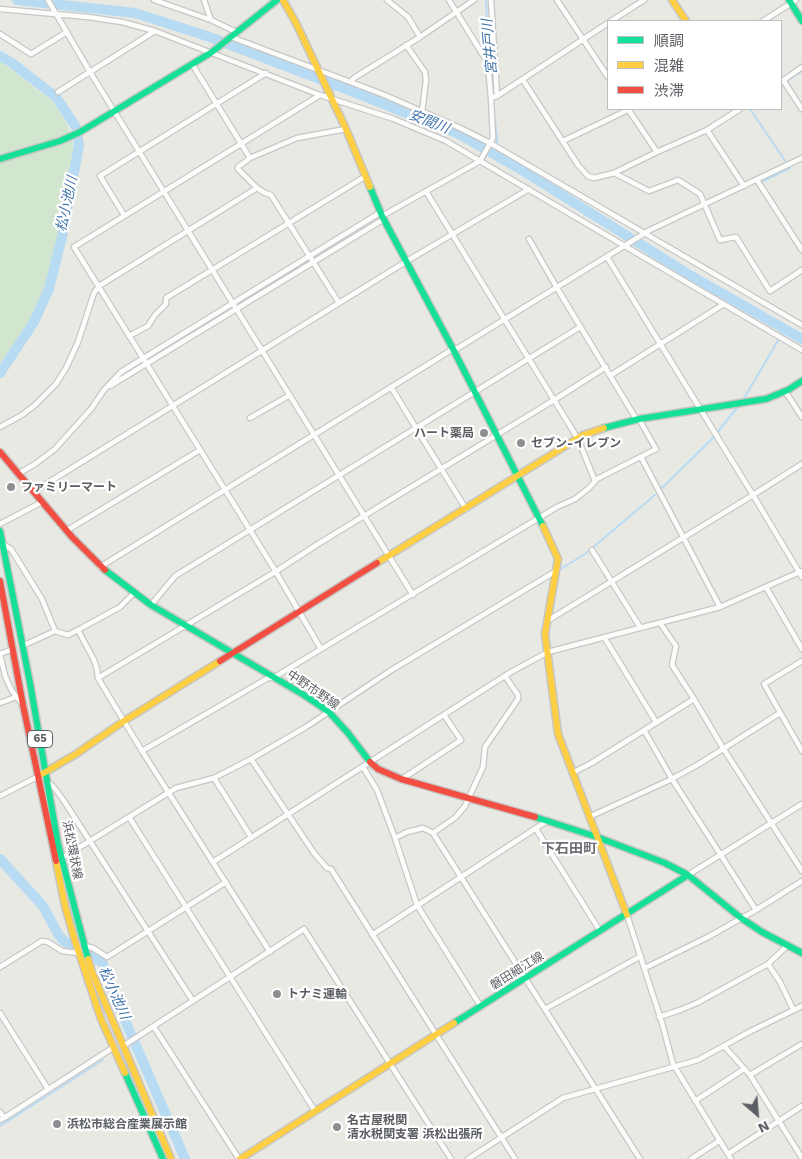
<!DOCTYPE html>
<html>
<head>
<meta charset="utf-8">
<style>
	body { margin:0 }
	#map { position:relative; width:802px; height:1159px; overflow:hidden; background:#e9e9e4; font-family:"Work Sans","Noto Sans JP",sans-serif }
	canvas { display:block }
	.legend { position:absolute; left:607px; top:20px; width:175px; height:90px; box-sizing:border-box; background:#fff; border:1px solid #bdbec0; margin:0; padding:6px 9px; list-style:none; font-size:15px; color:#5a5d62 }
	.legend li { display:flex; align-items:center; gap:10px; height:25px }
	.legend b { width:25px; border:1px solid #bdbec0 }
	.north { position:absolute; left:732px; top:1089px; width:50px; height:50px; -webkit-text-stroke:4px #fff; paint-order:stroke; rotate:153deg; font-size:14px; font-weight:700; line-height:20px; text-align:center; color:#5a5d62 }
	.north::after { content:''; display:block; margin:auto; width:18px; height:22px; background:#5a5d62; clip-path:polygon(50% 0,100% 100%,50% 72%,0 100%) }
</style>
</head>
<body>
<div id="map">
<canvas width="802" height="1159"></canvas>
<ul class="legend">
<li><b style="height:6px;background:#16e098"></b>順調</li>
<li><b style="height:6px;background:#ffcf43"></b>混雑</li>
<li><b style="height:6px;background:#f24e42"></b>渋滞</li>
</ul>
<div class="north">N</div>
</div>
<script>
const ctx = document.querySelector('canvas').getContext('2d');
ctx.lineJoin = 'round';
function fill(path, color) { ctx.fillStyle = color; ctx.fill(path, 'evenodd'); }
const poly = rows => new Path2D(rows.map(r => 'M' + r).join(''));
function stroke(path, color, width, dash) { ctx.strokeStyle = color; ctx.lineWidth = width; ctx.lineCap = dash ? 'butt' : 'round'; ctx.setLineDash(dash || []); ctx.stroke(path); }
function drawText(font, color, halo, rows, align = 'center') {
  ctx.font = font + ' "Work Sans","Noto Sans JP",sans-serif'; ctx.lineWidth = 4.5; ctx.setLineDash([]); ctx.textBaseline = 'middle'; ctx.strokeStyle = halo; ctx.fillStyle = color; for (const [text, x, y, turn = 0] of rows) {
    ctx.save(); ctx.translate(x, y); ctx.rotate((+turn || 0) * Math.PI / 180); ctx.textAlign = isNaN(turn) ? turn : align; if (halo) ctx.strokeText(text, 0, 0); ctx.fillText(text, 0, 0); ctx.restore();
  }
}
fill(poly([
	[0,61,52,101,67,124,73,143,73,157,54,258,47,285,37,309,24,330,0,364]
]), '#d2e6cf');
stroke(poly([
	[486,1,489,57,494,93],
	[787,81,802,71],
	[781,85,783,84],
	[750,109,786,162],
	[495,120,499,158],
	[765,189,761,182,790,168],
	[787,222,802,246],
	[781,335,784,329],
	[743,400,779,339],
	[662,488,711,440,737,408],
	[559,570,585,554,655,495],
	[385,677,445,640],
	[257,758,326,716],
	[221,777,249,762],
	[175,791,211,781],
	[0,1126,103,1060]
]), '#b8dbf4', 2);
stroke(poly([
	[17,0,135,13,207,36,351,91,457,133,525,172,688,274,802,339],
	[0,56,12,63,56,97,76,127,79,145,62,237,49,289,34,322,0,373],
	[0,859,43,906,58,934,64,941,102,962,121,1011,185,1159]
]), '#b8dbf4', 10);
const street = poly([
	[48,0,90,72,413,595],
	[154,0,211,20,236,32],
	[204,0,211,20],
	[449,0,488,63,491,98],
	[557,0,608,77],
	[0,9,88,17,122,22,155,31,320,95,394,119,446,141,802,350],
	[611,21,644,0],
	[763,21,796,0],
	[0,34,31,54,67,32],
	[231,37,382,94,458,127,490,143,802,325],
	[420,37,474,0],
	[406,45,425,72,426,80,422,112],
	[192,64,250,158,238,167,238,169,257,188,265,193,271,195,339,303,407,261,529,189],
	[523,80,578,165,588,176,594,178,614,173,657,152,707,130,740,109],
	[783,80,802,109],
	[351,82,354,78,420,37,408,17,387,0],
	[781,82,802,67],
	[58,92,155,31],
	[320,95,74,247,273,567,321,649],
	[497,96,608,23],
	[628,109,657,152],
	[707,130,744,186],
	[563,141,630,109],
	[250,158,297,138,346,129],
	[614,173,649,191,678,180,700,194,720,240,736,237,770,291,802,270],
	[757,180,802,250],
	[427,193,554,400,606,367],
	[124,215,100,176,266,73],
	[382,216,480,161,493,138,491,98,497,96,491,0],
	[607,257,753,495,802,464],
	[129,336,148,326,155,315,166,304,166,298,366,176],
	[611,375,724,304],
	[110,386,384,219],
	[785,391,802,417],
	[250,418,290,395],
	[0,427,22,415,35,405,56,384,66,368,78,342,94,293,99,286,257,188],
	[641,457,720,607],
	[18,474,35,464,55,449,91,409,104,390,121,372,381,212],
	[33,492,339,303],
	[466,509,416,428,580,327],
	[0,524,42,502],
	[66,531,200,450],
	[3,544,11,549,42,599,55,631],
	[592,550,640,627],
	[100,567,453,349,458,348,650,230,802,158],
	[766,587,802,649],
	[151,605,175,576,416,428,391,387],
	[547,621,753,495,802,577],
	[660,623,676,646,672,665,694,699],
	[604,637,656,722],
	[22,646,55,631,68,635,78,630],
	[0,654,5,676,12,691,22,704],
	[0,654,13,649],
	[802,661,764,684,802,751],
	[505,676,518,695,518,699,485,747,483,767,465,806,456,817,433,833,640,1159],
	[98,678,97,669,94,660,78,630,120,607,134,593],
	[0,703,16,697],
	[644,730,672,779,756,910],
	[142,751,268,678,273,678,557,507,575,499,589,488,597,479,656,449,639,419,635,417,557,288,529,239],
	[251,759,306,727,390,671,556,571],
	[363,767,377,790,395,838,417,905,481,1007],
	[572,773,590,764,694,699,723,748,802,871],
	[214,778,251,837],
	[402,779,461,740,444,715],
	[48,783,53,786,64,801,193,1001],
	[0,796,39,776],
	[589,817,672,779,699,764,780,713],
	[536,829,600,931],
	[395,838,407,832,423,828,433,833],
	[62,858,129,817],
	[213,862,511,672,548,652,720,607,802,571],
	[688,875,802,804],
	[627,915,662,1023,673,1064,731,1159],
	[372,935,547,821],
	[85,946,93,948,107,957,226,882],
	[270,952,142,751,98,678,275,572,318,544,554,400,578,439,595,481],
	[768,964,780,982,793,1009],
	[0,967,42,941,48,942,62,951,78,953],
	[645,968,708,937,756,910,802,881],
	[545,1009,641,956],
	[0,1013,48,1089],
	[659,1017,680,1010,697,1003,768,964,787,946],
	[154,1027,239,1159],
	[123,1046,304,929,451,1159],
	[724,1046,750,1075,802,1158],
	[750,1075,802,1044],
	[695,1101,744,1069],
	[315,1111,129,817,176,788,214,778,251,759,314,853,327,868,331,869,515,1159],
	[0,1112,4,1118,0,1120],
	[4,1118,114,1047],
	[728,1154,802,1106],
	[468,1159,563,1098,698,1060,749,1032,802,1006],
	[691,1159,719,1141]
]);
const fast = poly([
	[789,0,802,21],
	[0,159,60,141,80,132,212,52,277,0],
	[370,187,382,216,453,349,543,526],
	[604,428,639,419,766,399,788,390,802,381],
	[0,531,30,683,58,844,88,959],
	[105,570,151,605,304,695,329,712,348,733,370,762],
	[535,817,597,837,665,863,688,875,741,918,762,932,802,953],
	[454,1023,688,875],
	[125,1073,163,1159]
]);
const slow = poly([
	[283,0,296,23,346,129,370,187],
	[672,0,686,21],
	[543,526,558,559,545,634,558,734,627,915],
	[377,563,583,435,604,428],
	[42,774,76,754,124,721,220,661],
	[56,861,65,906,75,941,101,1019,125,1073],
	[88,959,92,972,171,1159],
	[240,1159,454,1023]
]);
const jam = poly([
	[0,452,72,537,105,570],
	[0,581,23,705,56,861],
	[220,661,377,563],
	[370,762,378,769,401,779,535,817]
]);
stroke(street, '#c6c7c6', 7);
stroke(fast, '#c5c6c4', 9);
stroke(slow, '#c5c6c4', 9);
stroke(jam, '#c5c6c4', 9);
stroke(street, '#fcfcfb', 4.5);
stroke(fast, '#16e098', 6);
stroke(slow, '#ffcf43', 6);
stroke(jam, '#f24e42', 6);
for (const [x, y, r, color] of [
	[484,433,5,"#8c8e90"],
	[521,443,5,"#8c8e90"],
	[11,487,5,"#8c8e90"],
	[277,994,5,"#8c8e90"],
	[57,1124,5,"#8c8e90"],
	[337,1127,5,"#8c8e90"]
]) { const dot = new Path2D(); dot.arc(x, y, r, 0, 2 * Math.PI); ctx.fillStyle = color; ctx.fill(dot); stroke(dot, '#fff', 2); }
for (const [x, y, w] of [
	[40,739,25]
]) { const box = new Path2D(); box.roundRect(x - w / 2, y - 8.5, w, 17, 4); ctx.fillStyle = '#fff'; ctx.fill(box); stroke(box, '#5a5d62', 1); }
drawText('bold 11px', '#5a5d62', null, [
	["65",40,739]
]);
drawText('bold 12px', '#5a5d62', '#fff', [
	["ハート薬局",474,433,"right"],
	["セブン-イレブン",531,443],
	["ファミリーマート",21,487],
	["トナミ運輸",287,994],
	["名古屋税関",347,1120],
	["清水税関支署 浜松出張所",347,1134],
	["浜松市総合産業展示館",67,1124]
], 'left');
drawText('12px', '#5a5d62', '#fff', [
	["中野市野線",313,690,34],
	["浜松環状線",72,850,79],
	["磐田細江線",517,971,-32]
]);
drawText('italic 14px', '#4276ac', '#fff', [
	["宮井戸川",490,47,-95],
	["安間川",429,122,21],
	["松小池川",67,204,-78],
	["松小池川",114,993,66]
]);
drawText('bold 14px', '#6b6f74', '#fff', [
	["下石田町",569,849]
]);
</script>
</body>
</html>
